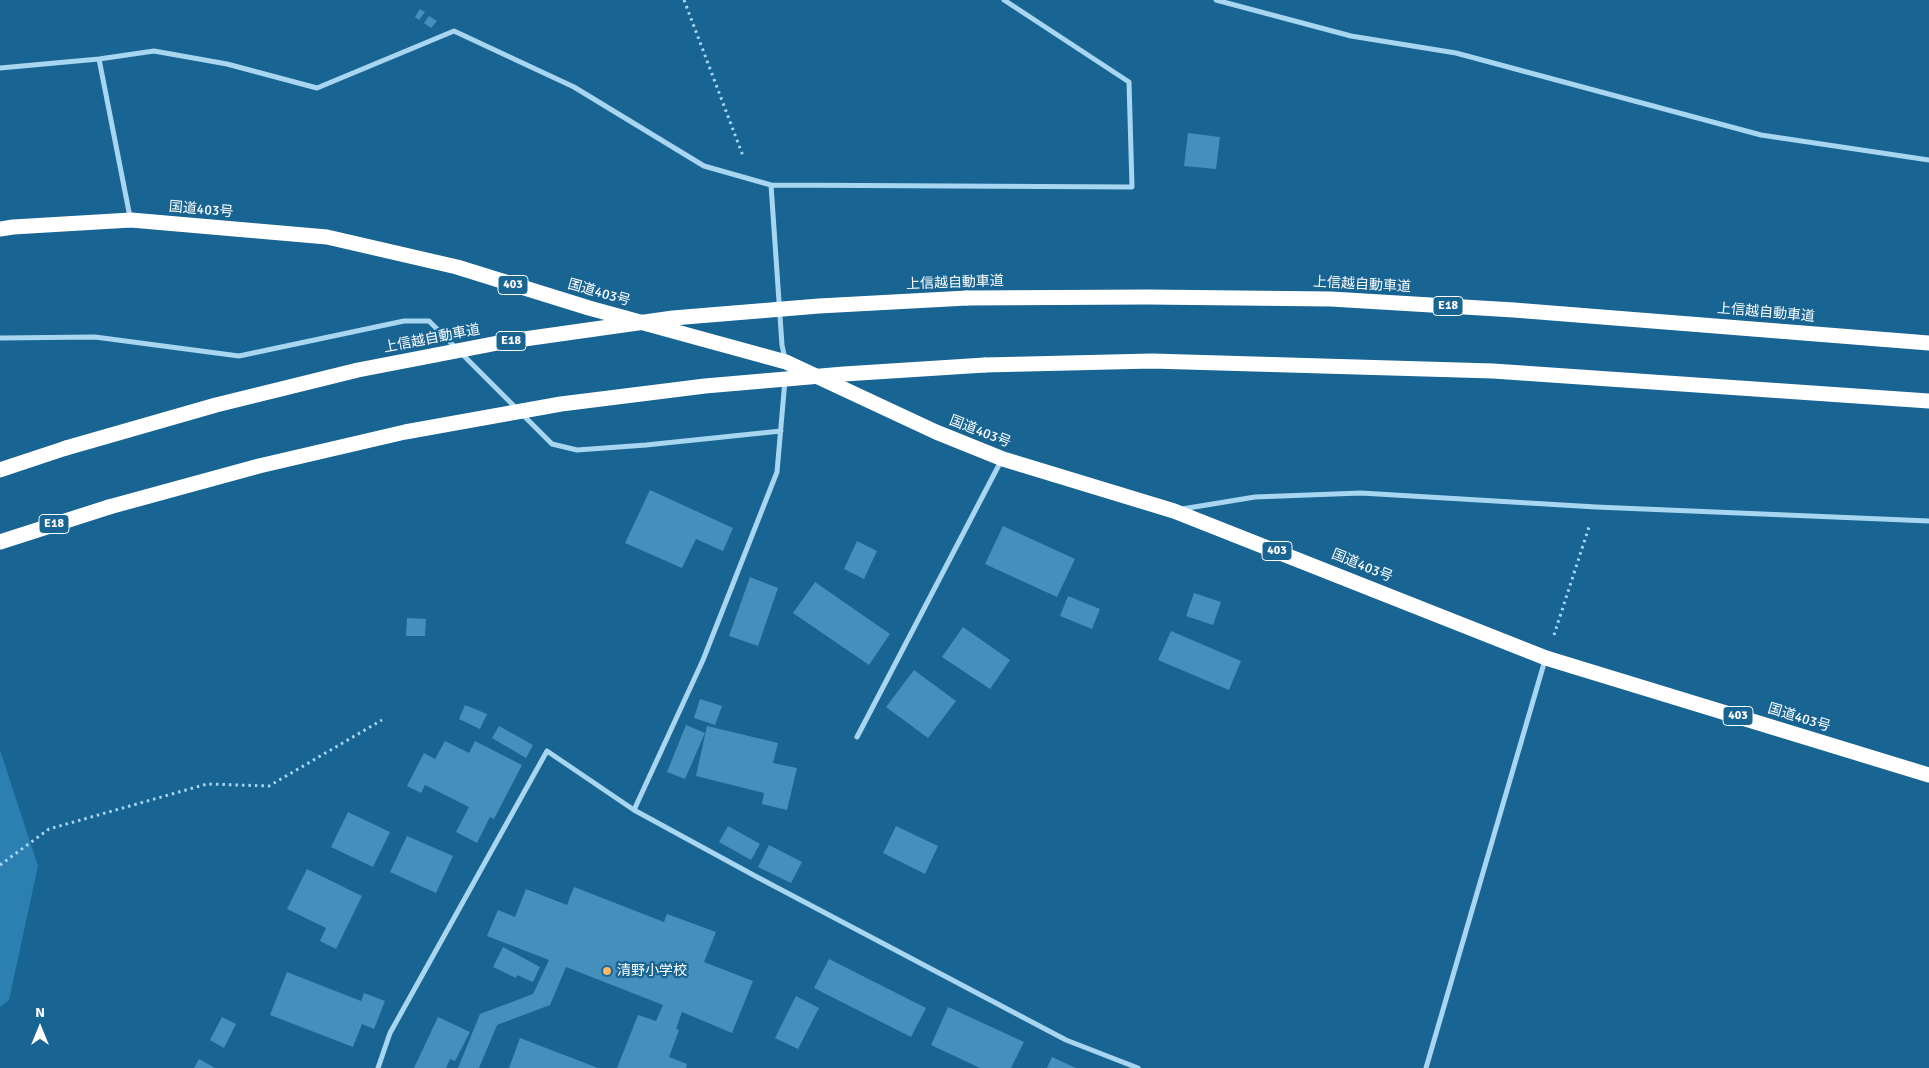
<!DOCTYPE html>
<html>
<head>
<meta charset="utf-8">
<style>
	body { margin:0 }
	#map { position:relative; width:1929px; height:1068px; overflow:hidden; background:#186493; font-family:Signika,sans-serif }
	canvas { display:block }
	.north { position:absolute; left:15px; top:1003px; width:50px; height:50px; -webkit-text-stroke:4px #186493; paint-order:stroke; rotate:0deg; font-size:14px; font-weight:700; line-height:20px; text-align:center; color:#fff }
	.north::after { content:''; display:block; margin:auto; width:18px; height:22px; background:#fff; clip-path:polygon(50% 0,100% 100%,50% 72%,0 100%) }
</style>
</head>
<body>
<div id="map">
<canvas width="1929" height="1068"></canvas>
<div class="north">N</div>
</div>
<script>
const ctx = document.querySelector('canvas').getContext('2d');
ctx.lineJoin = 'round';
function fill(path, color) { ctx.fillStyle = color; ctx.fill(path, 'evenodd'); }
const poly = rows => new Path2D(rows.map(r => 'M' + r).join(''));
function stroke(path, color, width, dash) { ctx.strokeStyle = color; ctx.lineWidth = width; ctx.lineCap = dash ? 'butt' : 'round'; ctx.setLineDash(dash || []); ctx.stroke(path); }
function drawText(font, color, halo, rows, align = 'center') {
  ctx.font = font + ' Signika,"Noto Sans JP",sans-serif'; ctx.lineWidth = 4.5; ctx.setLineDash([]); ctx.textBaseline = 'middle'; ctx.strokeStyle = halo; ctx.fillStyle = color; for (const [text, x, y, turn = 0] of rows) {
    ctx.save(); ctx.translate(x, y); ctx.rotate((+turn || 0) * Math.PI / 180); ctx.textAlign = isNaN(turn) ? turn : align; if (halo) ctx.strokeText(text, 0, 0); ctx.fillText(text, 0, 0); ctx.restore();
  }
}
fill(poly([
	[0,750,38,866,9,1000,0,1007]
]), '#2b7fb1');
fill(poly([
	[420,9,425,12,419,20,415,17],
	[429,16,437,21,431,28,424,23],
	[1188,133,1220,137,1216,169,1184,166],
	[650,490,733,528,723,551,696,539,682,568,625,543],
	[1003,526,1075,559,1057,597,985,564],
	[857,541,877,551,864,579,844,569],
	[750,577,778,588,758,646,729,636],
	[815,582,890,634,869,665,793,613],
	[1194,593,1221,602,1213,625,1186,616],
	[1068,596,1100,609,1092,629,1060,616],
	[407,618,426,619,425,636,406,636],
	[963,627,1010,660,990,689,942,657],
	[1171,631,1241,661,1229,690,1158,660],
	[914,670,956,701,928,738,886,707],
	[700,699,722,706,715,725,694,718],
	[465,705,487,714,480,729,459,719],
	[686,725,705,733,685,779,667,772],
	[499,726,533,745,526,758,492,738],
	[707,726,778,743,773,763,797,768,787,810,762,804,764,793,696,776],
	[445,741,469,753,475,741,522,765,494,819,490,817,477,843,456,832,469,807,425,785,421,793,407,786,424,753,435,759],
	[348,812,390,832,373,867,331,847],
	[728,826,760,844,751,860,719,842],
	[896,826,938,846,925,874,883,853],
	[407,836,453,856,436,893,390,872],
	[769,845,802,862,791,883,758,867],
	[307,869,362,896,336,949,320,941,326,928,287,909],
	[574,887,664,922,667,914,716,932,704,962,753,981,732,1033,682,1012,676,1029,679,1030,669,1057,687,1064,686,1068,617,1068,638,1015,656,1021,663,1005,566,967,550,1005,497,1025,479,1068,458,1068,480,1014,533,994,549,960,487,936,498,910,515,917,526,889,567,905],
	[503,947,540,967,533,982,517,975,516,978,493,967],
	[829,959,926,1008,911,1037,814,988],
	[287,972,361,1001,364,993,385,1001,374,1029,362,1024,353,1047,270,1015],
	[796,996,819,1008,798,1049,775,1038],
	[948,1007,1024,1042,1011,1068,980,1068,931,1045],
	[222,1017,236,1024,224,1048,210,1040],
	[438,1017,470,1032,455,1061,450,1059,446,1068,414,1068],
	[520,1038,598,1068,509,1068],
	[1052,1057,1076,1068,1047,1068],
	[199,1059,215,1068,194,1068]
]), '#458fbc');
stroke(poly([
	[684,0,743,156],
	[1554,635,1589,527],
	[0,865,49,829,207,784,269,786,382,720]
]), '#a8d5f0', 3, [2.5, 4]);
stroke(poly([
	[1216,0,1351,36,1456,53,1761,135,1929,160],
	[99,59,130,217],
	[0,68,99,59,154,51,227,64,317,88,454,31,574,87,704,166,771,185,1132,187,1129,82,1004,0],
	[771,185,782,345,785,359],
	[0,338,95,337,239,356,404,321,429,321,456,348],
	[462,354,552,444,577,450,646,445,781,431],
	[785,380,777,472,703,660,634,810,757,877,1066,1040,1138,1068],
	[1182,509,1255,497,1361,493,1596,507,1929,521],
	[857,737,1001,461],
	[378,1068,390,1033,547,751,634,810],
	[1426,1068,1545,660]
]), '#a8d5f0', 5);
stroke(poly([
	[0,229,13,227,131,220,327,237,457,267,589,308,786,362,936,432,1003,459,1174,511,1546,658,1929,775],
	[967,298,1147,297,1331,299,1514,310,1929,343],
	[985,365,1152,361,1493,371,1929,401],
	[0,470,66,448],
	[0,542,109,507]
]), '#fff', 15);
stroke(poly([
	[66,448,216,405,358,370,503,342,673,318,819,306,967,298],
	[109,507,259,466,405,432,561,404,705,386,844,374,985,365]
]), '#fff', 15);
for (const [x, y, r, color] of [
	[607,971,5,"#ffb867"]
]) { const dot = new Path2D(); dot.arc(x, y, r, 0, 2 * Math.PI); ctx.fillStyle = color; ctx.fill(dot); stroke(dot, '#186493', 2); }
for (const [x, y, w] of [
	[513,285,30],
	[1448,306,30],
	[511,341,30],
	[54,524,30],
	[1277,551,30],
	[1738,716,30]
]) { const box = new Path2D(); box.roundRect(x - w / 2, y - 9.5, w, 19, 4); ctx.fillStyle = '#186493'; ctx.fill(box); stroke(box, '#fff', 1); }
drawText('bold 12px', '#fff', null, [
	["403",513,285],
	["E18",1448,306],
	["E18",511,341],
	["E18",54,524],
	["403",1277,551],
	["403",1738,716]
]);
drawText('14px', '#fff', '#186493', [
	["国道403号",201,210,5],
	["上信越自動車道",955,283,-2],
	["上信越自動車道",1362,285,3],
	["国道403号",599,293,16],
	["上信越自動車道",1766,313,5],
	["上信越自動車道",432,339,-11],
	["国道403号",980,432,21],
	["国道403号",1362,566,22],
	["国道403号",1799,718,17]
]);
drawText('14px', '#fff', '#186493', [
	["清野小学校",617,971]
], 'left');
</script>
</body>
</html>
